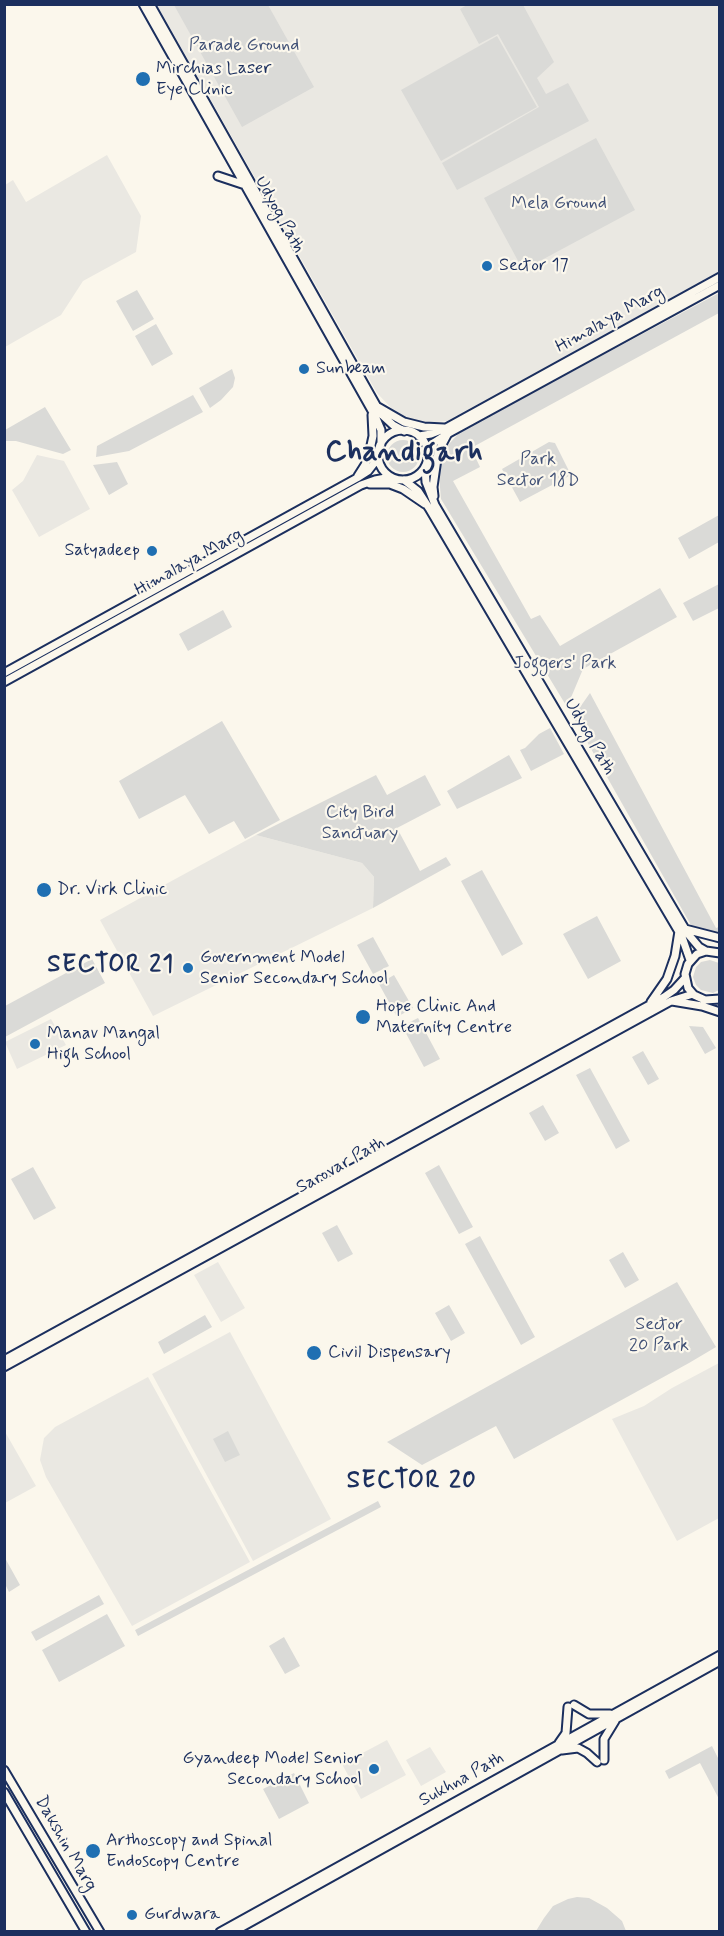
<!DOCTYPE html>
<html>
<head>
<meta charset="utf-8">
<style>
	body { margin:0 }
	#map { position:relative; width:724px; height:1936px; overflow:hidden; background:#fbf7ec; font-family:Mynerve,sans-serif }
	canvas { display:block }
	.frame { position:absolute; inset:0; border:6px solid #1b2f5e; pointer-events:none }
</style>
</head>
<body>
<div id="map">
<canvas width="724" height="1936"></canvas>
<div class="frame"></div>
</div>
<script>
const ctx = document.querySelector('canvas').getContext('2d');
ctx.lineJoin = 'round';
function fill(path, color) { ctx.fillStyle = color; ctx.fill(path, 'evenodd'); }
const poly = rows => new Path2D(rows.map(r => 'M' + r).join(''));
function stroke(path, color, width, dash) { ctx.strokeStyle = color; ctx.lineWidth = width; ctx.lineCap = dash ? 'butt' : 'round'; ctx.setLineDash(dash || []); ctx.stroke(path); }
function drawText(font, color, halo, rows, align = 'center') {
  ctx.font = font + ' Mynerve,sans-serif'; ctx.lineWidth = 4.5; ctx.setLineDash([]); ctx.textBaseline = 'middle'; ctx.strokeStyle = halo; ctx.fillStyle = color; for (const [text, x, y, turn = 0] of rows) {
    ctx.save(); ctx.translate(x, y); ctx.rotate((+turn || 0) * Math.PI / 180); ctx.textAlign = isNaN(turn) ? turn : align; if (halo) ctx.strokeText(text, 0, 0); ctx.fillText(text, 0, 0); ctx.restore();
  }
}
fill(poly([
	[157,5,719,5,719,272,447,421,427,423,413,422,395,412,377,393],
	[107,155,141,216,136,252,83,281,61,315,5,347,5,185,13,180,26,202],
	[37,455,64,461,90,509,39,537,12,490,23,481],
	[256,835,362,863,374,877,373,908,153,1016,100,920],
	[51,1019,66,1045,17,1069,5,1042],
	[218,1262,245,1308,221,1322,194,1275],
	[230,1332,331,1519,253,1561,152,1374],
	[719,1363,719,1518,677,1541,612,1419,644,1406,672,1388],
	[148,1377,250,1562,132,1626,46,1477,40,1460,44,1438,55,1427],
	[4,1430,36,1486,5,1503,4,1503],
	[387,1740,406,1775,361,1799,342,1764],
	[430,1747,446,1772,421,1786,406,1760]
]), '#eae8e2');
fill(poly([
	[174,5,268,5,314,87,242,127],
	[467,5,523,5,554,62,537,78,546,94,568,83,589,121,457,190,442,163,539,107,498,34,479,44,460,9],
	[497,36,537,107,441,161,401,90],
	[596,138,635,210,523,270,484,198],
	[137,290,154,319,133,331,116,301],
	[719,293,719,313,471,448,480,467,453,481,531,619,540,615,560,646,660,588,677,617,583,669,567,707,441,499,439,476,441,459,448,445,461,431],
	[156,324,173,354,152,366,135,336],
	[232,369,235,378,233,387,221,400,210,408,199,388],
	[193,395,203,412,129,451,96,457,97,446],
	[45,407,71,450,63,454,16,441,5,441,5,430],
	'387 456a16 16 0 1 1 32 0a16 16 0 1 1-32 0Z',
	[549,442,555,443,571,475,520,502,502,469],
	[117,462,128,484,109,495,93,465],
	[719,515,719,542,689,559,678,538],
	[719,584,719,608,693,621,683,603],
	[223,610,232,627,188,651,179,634],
	[590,693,716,928,719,927,719,944,696,934,573,717],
	[222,721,280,820,245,839,234,821,209,834,185,795,139,819,119,781],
	[550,728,564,754,531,771,520,750,525,748,539,734],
	[509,755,522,778,457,809,447,791],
	[376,775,387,795,425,775,441,805,397,828,420,871,446,857,451,865,373,908,374,877,362,863,256,835],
	[482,870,523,944,502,956,461,881],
	[597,916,621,961,588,979,563,934],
	[373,937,389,966,373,974,357,945],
	[92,959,105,983,5,1037,5,1006],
	[710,960,719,963,719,990,713,993,701,990,696,985,693,977,696,967,701,962],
	[394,975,413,1008,397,1017,379,984],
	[418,1018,440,1059,424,1067,402,1026],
	[689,1026,703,1027,716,1048,705,1054],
	[643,1051,659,1079,648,1085,632,1057],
	[590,1068,630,1141,616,1149,576,1075],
	[543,1105,559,1133,545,1141,529,1113],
	[439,1165,473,1227,459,1234,425,1173],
	[33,1167,56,1208,34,1220,11,1179],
	[337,1225,353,1254,338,1262,322,1233],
	[480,1236,535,1337,521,1345,465,1244],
	[623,1252,639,1280,625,1288,609,1260],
	[677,1282,716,1347,689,1363,514,1459,496,1426,422,1465,387,1442],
	[449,1305,465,1333,451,1341,435,1313],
	[205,1315,212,1327,164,1354,158,1342],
	[228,1431,240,1455,225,1462,213,1439],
	[378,1501,381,1507,138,1636,135,1630],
	[5,1558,20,1585,9,1592,5,1584],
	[99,1595,104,1604,36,1641,31,1632],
	[107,1614,125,1646,59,1682,42,1650],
	[284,1637,300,1666,285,1674,269,1646],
	[712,1746,719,1760,719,1799,700,1763,669,1779,665,1771],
	[294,1773,309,1803,279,1819,263,1789],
	[577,1897,589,1898,607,1908,622,1921,626,1931,536,1931,544,1918,553,1906,568,1899]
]), '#dadad7');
const major = poly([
	[143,4,375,416,381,430,381,444],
	[150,4,381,414,393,425,404,431],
	[218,176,245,185],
	[378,407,404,422,424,427,444,428],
	'378 455a25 25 0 1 1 50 0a25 25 0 1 1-50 0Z',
	[419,436,431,434,446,428,720,277],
	[428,452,435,442,449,433,720,285],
	[425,468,426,482,435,505,688,934,699,947,706,951],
	[358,476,365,465,370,450,373,436,372,415],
	[404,480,418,491,429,508,682,937,690,960],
	[370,484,390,484,403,489,425,504],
	[434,496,433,487,438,452,447,435],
	[4,673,357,478,368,471,378,458],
	[4,682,361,485,375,480,391,477],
	[685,929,720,938],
	[720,953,706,951,697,954,688,964,685,974,688,988,694,995,705,1000,720,999],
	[672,1001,702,1006,720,1012],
	[651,1002,667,979,675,956,679,931],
	[4,1360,664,997,674,990,685,978],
	[4,1367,671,1001,693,994],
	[574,1705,589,1714,610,1714],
	[559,1743,566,1733,568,1707],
	[562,1750,578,1748,587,1753,597,1762],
	[604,1760,604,1739,615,1721],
	[4,1770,100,1932],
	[4,1792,86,1932],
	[220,1932,720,1655],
	[233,1932,720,1661]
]);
stroke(major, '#1b2f5e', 11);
stroke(major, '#fbf7ec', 7);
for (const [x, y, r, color] of [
	[143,79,8,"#1f6fb2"],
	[487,266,6,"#1f6fb2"],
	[304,369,6,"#1f6fb2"],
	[152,551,6,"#1f6fb2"],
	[44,890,8,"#1f6fb2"],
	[188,968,6,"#1f6fb2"],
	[363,1017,8,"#1f6fb2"],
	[35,1044,6,"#1f6fb2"],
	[314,1353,8,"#1f6fb2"],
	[374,1769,6,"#1f6fb2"],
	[93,1851,8,"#1f6fb2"],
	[132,1915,6,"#1f6fb2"]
]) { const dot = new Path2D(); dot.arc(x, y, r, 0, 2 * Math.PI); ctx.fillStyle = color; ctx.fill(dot); stroke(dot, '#fbf7ec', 2); }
drawText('18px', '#415176', '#fbf7ec', [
	["Parade Ground",244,46],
	["Mela Ground",559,204],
	["Park",538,460],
	["Sector 18D",538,481],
	["Joggers' Park",565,664],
	["City Bird",360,813],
	["Sanctuary",360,834],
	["Sector",659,1325],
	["20 Park",659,1346]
]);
drawText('18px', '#1b2f5e', '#fbf7ec', [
	["Mirchias Laser",156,69],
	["Eye Clinic",156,90],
	["Sector 17",499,266],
	["Sunbeam",316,369],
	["Satyadeep",140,551,"right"],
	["Dr. Virk Clinic",57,890],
	["Government Model",200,958],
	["Senior Secondary School",200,979],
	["Hope Clinic And",376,1007],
	["Maternity Centre",376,1028],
	["Manav Mangal",47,1034],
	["High School",47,1055],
	["Civil Dispensary",328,1353],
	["Gyandeep Model Senior",362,1759,"right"],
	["Secondary School",362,1780,"right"],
	["Arthoscopy and Spinal",106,1841],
	["Endoscopy Centre",106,1862],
	["Gurdwara",144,1915]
], 'left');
drawText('18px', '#1b2f5e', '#fbf7ec', [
	["Udyog Path",279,215,61],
	["Himalaya Marg",610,320,-29],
	["Himalaya Marg",189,563,-29],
	["Udyog Path",589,737,60],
	["Sarovar Path",341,1166,-29],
	["Sukhna Path",462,1780,-29],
	["Dakshin Marg",65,1844,60]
]);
ctx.letterSpacing = '1.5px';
drawText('bold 24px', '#1b2f5e', '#fbf7ec', [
	["SECTOR 21",111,966],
	["SECTOR 20",412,1482]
]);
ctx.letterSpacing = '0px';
drawText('bold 30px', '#1b2f5e', '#fbf7ec', [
	["Chandigarh",404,454]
]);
</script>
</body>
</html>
